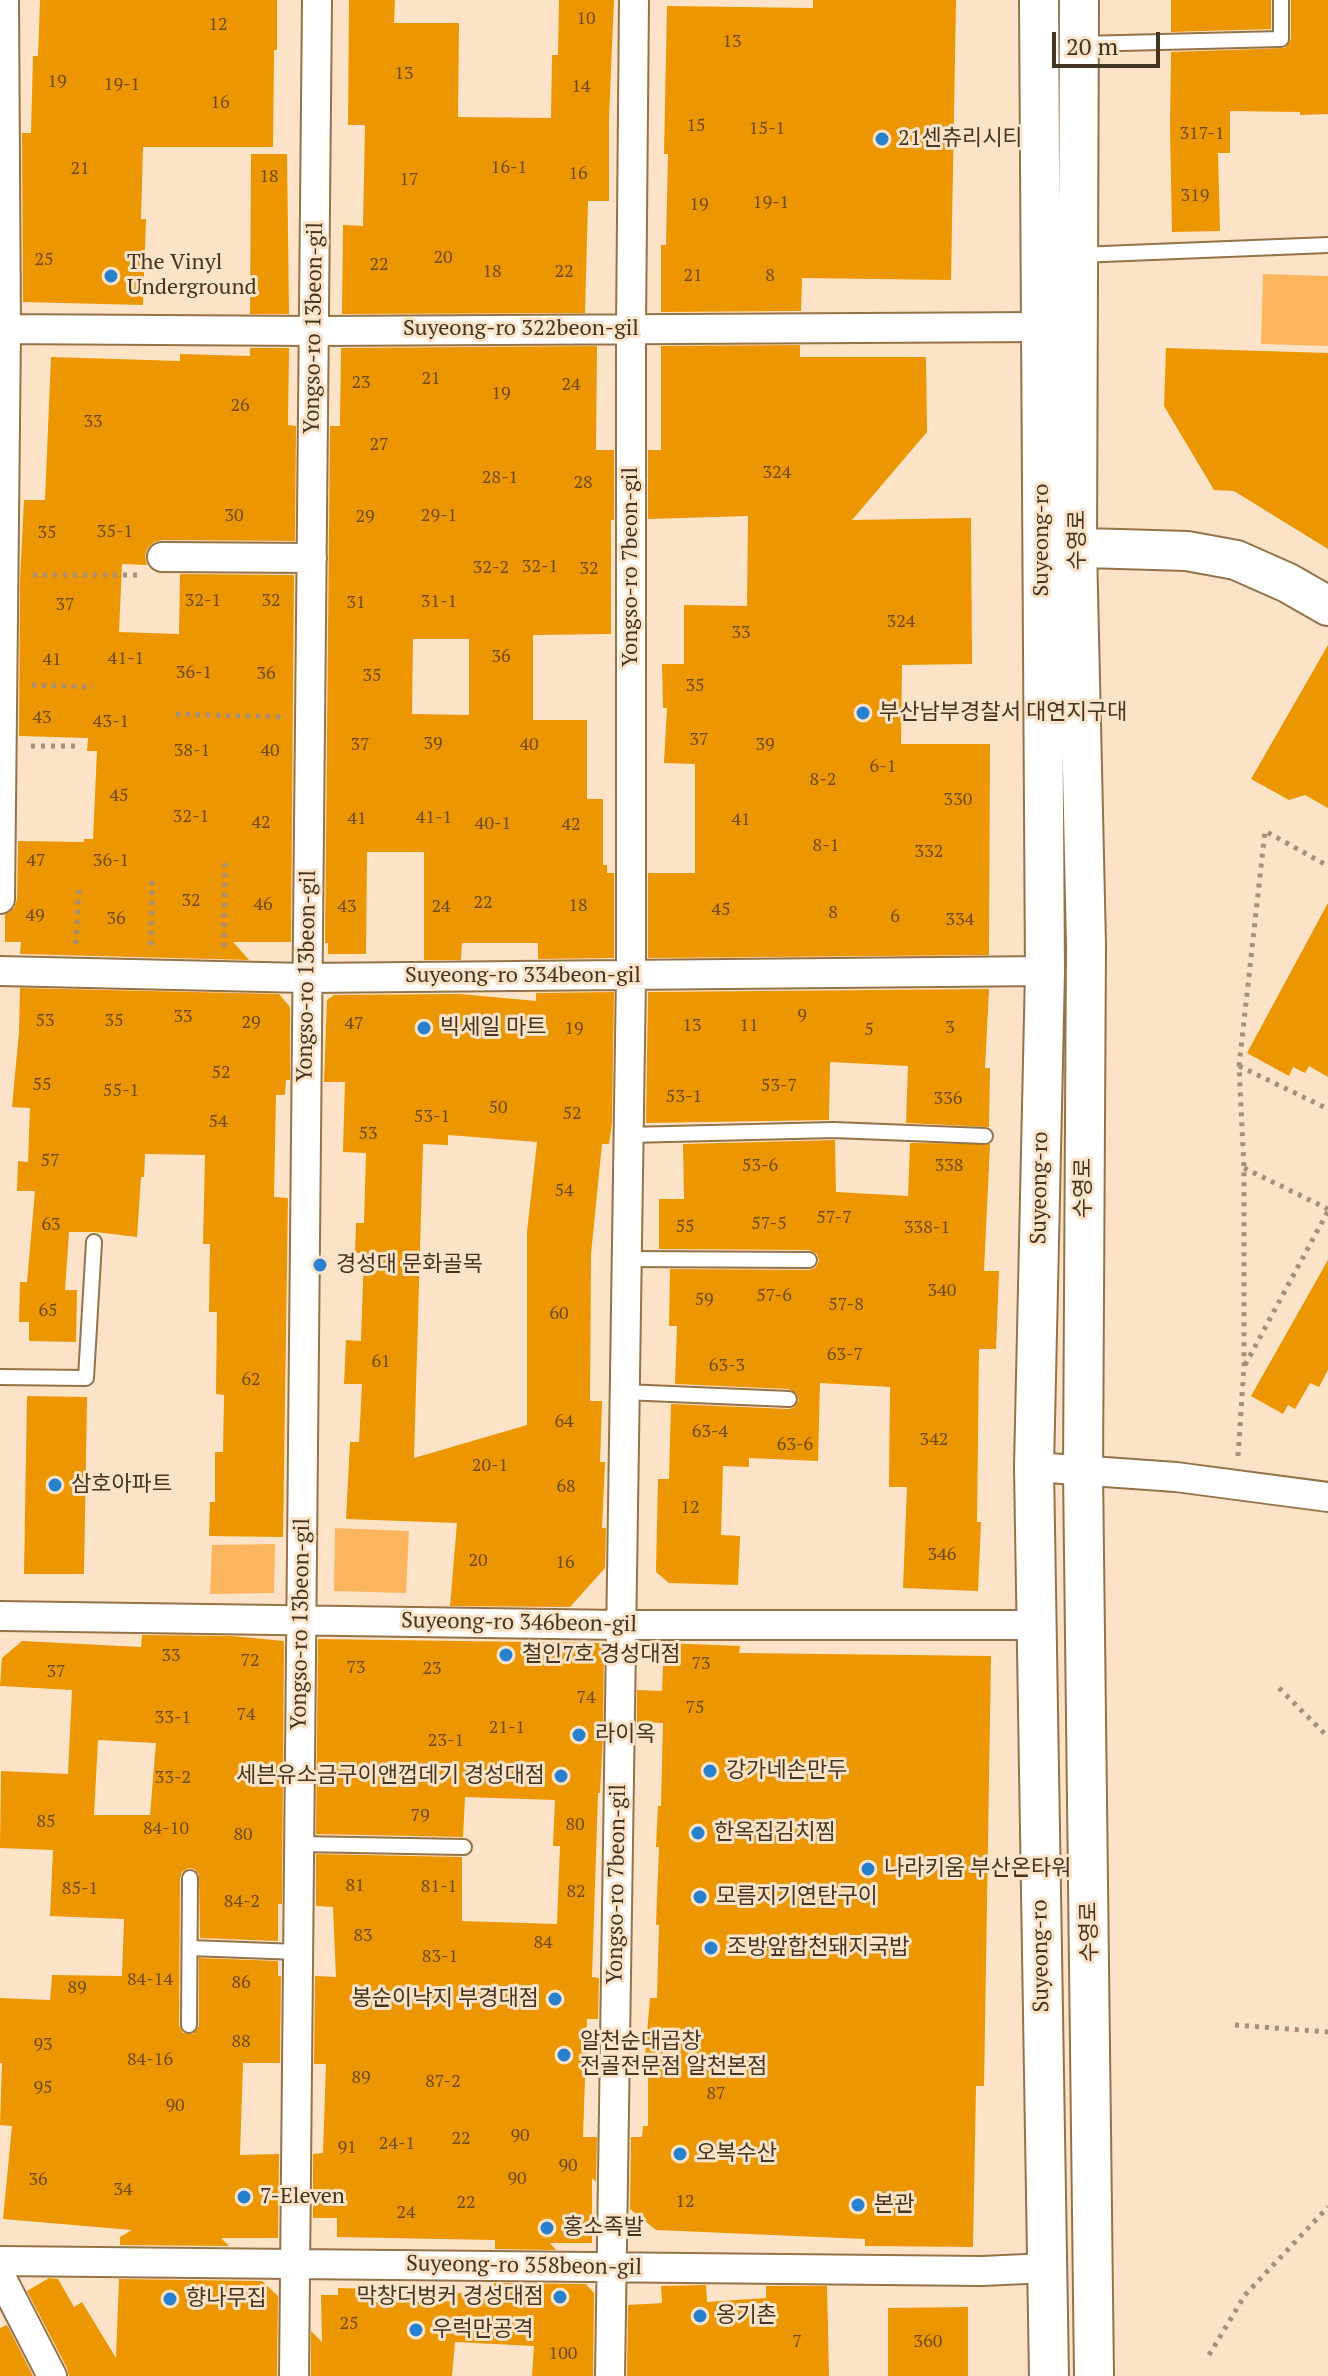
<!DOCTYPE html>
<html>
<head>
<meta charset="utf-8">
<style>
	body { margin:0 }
	#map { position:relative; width:1328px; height:2376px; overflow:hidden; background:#fce3c8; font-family:"PT Serif",serif }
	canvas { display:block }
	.scale { position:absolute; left:1052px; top:32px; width:108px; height:36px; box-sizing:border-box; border:4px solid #443422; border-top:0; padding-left:10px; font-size:24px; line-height:28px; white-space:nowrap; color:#443422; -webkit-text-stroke:6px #fce3c8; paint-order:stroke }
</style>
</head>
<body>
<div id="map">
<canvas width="1328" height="2376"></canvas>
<div class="scale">20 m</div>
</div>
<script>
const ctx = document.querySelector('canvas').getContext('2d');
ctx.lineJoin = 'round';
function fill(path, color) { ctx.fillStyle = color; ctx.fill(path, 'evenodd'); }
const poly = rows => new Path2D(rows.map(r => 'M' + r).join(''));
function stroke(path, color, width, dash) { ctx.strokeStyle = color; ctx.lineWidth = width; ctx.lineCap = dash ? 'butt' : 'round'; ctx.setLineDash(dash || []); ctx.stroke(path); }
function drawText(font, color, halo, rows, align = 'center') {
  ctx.font = font + ' "PT Serif","Noto Sans KR",serif'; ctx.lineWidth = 6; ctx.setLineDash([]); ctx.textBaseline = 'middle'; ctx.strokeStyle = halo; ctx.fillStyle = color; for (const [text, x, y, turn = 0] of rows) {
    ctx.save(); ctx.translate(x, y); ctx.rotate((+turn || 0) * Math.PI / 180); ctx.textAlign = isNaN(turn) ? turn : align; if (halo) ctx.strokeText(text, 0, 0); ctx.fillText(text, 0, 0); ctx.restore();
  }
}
fill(poly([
	[1263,274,1328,276,1328,346,1261,344],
	[335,1528,409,1531,406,1593,334,1591],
	[275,1544,274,1593,210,1594,212,1545]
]), '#fbb55f');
fill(poly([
	[40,0,277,0,277,50,274,50,273,147,143,147,141,219,146,219,143,305,23,302,22,133,31,133,33,56,38,56],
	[349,0,395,0,394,23,459,23,458,117,551,118,552,55,558,55,559,0,614,0,609,118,609,201,588,201,585,313,342,314,343,225,363,226,365,125,348,125],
	[813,0,956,0,951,280,802,278,801,311,661,312,661,245,666,245,668,154,664,154,667,6,813,8],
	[1171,0,1271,0,1271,29,1171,32],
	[1291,0,1328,0,1328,114,1300,115,1300,112,1230,111,1230,153,1218,153,1220,231,1172,232,1170,129,1171,52,1285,48,1291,39],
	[251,154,287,154,289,314,250,314],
	[800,345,800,357,926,357,927,432,852,520,971,518,972,664,902,665,901,744,990,744,989,955,648,958,648,873,695,873,695,764,664,763,667,708,663,708,662,664,684,664,684,605,747,606,748,516,648,519,648,450,661,450,661,346],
	[597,346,596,450,614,450,614,520,611,520,611,634,533,635,533,720,587,720,587,799,603,799,603,865,607,865,607,873,614,873,614,958,538,959,538,943,462,943,461,960,424,960,424,852,367,852,366,954,328,954,328,943,325,943,330,426,340,426,341,348],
	[413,639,469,639,469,715,412,714],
	[250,348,289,348,288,425,296,426,295,541,162,540,154,542,147,549,145,556,147,565,122,564,119,632,179,634,180,574,294,575,291,942,233,942,249,960,20,954,21,942,5,942,5,915,14,908,17,899,18,841,84,842,84,839,93,839,97,751,87,751,88,738,19,736,20,581,24,500,45,500,51,357,180,361,180,354,250,356],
	[1166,348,1328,353,1328,549,1234,491,1214,490,1164,406],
	[1328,645,1328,808,1305,795,1289,800,1251,779],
	[1328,903,1328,1077,1309,1066,1305,1073,1293,1067,1289,1076,1247,1053],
	[20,988,279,994,290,1007,290,1080,286,1080,285,1095,276,1095,274,1197,288,1198,283,1537,209,1536,210,1502,215,1502,215,1452,223,1452,224,1395,216,1394,217,1312,209,1312,210,1244,203,1244,205,1155,145,1154,144,1177,141,1177,137,1237,95,1232,69,1232,65,1290,77,1290,76,1342,29,1341,29,1322,19,1322,20,1282,27,1282,35,1191,17,1191,18,1161,28,1162,30,1108,12,1107,19,1032],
	[989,989,985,1068,990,1068,989,1127,906,1123,908,1066,830,1062,829,1120,646,1123,648,992],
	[614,992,612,1123,609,1144,602,1144,591,1254,590,1401,602,1401,600,1462,605,1462,602,1528,606,1528,605,1568,570,1607,450,1606,457,1523,346,1519,350,1442,359,1442,362,1384,344,1384,346,1340,361,1341,364,1253,355,1253,356,1223,364,1223,366,1153,343,1152,345,1082,324,1082,327,1000,334,995,460,994,536,1001,536,993],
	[448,1135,537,1142,527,1232,527,1425,414,1458,423,1144,448,1145],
	[835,1140,836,1192,908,1196,910,1143,990,1144,984,1271,999,1271,996,1349,979,1349,977,1522,981,1522,978,1591,903,1588,907,1487,889,1487,890,1387,820,1383,818,1461,749,1458,749,1467,723,1466,721,1535,740,1536,738,1585,669,1583,656,1572,658,1479,669,1479,671,1404,789,1409,794,1407,799,1400,797,1394,789,1389,675,1384,677,1326,669,1326,670,1269,809,1270,815,1268,819,1261,817,1254,809,1250,659,1249,659,1199,684,1199,683,1144],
	[1328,1260,1328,1370,1319,1387,1310,1383,1295,1409,1288,1405,1283,1414,1251,1396],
	[27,1396,87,1397,84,1574,24,1574],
	[142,1635,232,1636,284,1641,282,1904,278,1904,278,1941,200,1938,199,1874,194,1869,189,1868,182,1872,180,1878,179,2025,183,2033,193,2034,199,2026,199,1958,278,1961,278,1976,281,1976,280,2063,243,2063,240,2155,279,2154,278,2238,221,2238,229,2246,120,2245,120,2237,132,2230,3,2219,12,2126,0,2125,2,2063,0,2063,0,1998,50,2000,52,1975,122,1976,124,1919,50,1916,53,1850,0,1848,1,1771,68,1774,72,1690,0,1686,2,1658,22,1641,141,1647],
	[98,1740,156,1743,150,1815,94,1815],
	[318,1639,604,1643,603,1736,600,1793,598,1793,592,1977,599,1978,598,2019,587,2019,583,2137,597,2137,596,2182,592,2178,592,2243,550,2243,556,2250,495,2249,495,2240,337,2237,337,2218,313,2218,313,2154,323,2153,326,2064,314,2064,315,1976,336,1977,333,1907,316,1906,316,1854,462,1857,462,1921,557,1924,560,1846,553,1846,555,1800,465,1797,463,1837,316,1834],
	[664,1643,740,1646,739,1653,991,1656,984,2086,976,2086,973,2247,865,2246,865,2239,656,2230,630,2209,631,2137,642,2137,643,2126,648,2126,648,2057,645,2056,650,1998,657,1998,659,1925,656,1925,659,1847,656,1847,658,1806,661,1806,663,1723,637,1722,637,1690,662,1691],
	[49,2278,58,2279,74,2307,82,2302,116,2358,119,2279,262,2281,278,2296,277,2376,69,2376,67,2368,27,2291],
	[494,2283,586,2284,594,2293,593,2376,532,2376,534,2346,455,2342,452,2376,311,2376,311,2331,322,2342,321,2295,338,2295,338,2288,376,2289,376,2302,456,2301,456,2293,494,2294],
	[706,2285,707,2302,766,2298,766,2286,827,2286,829,2376,627,2376,628,2305,662,2303,661,2286],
	[968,2307,968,2376,888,2376,888,2308],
	[7,2325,33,2376,0,2376,0,2328]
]), '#ec9601');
const lane = poly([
	[1081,44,1281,39,1281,0],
	[1078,255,1328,245],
	[628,1135,834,1130,985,1136],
	[626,1259,809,1260],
	[0,1377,86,1378,94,1242],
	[624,1392,789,1399],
	[299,1844,464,1847],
	[190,1948,298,1952],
	[189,2025,190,1878]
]);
const street = poly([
	[0,329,315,331,1042,327],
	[162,557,312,558],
	[0,899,6,329,4,0],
	[0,971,306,978,1045,971],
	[1034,1467,1176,1477,1328,1497],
	[0,1616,621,1625,1037,1625],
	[0,2261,982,2271,1047,2268],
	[0,2275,52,2376],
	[294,2376,317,0],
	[610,2376,631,975,631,328,634,0]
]);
const secondary = poly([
	[1039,0,1045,971,1034,1467,1049,2376],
	[1079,0,1077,547,1086,945,1083,1471,1094,2376],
	[1052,547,1187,551,1236,560,1288,583,1328,606]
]);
stroke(lane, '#967247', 18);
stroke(street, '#967247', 32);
stroke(secondary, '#967247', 42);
stroke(poly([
	[33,575,139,575],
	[32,685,93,687],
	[176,714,281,717],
	[31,746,76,746],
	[76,944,79,887],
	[151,945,152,878],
	[224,947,225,858],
	[1239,1066,1328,1109],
	[1244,1168,1328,1209],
	[1245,1365,1328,1211],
	[1238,1456,1244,1367,1244,1168,1239,1066,1265,831,1328,866],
	[1279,1688,1328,1737],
	[1235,2025,1328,2032],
	[1209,2355,1245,2295,1328,2207]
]), '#a59079', 5, [4, 6]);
stroke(lane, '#fff', 14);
stroke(street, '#fff', 28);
stroke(secondary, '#fff', 38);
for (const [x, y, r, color] of [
	[882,139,8,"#2881cf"],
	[111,276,8,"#2881cf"],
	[863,713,8,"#2881cf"],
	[424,1028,8,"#2881cf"],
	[320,1265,8,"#2881cf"],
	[55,1485,8,"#2881cf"],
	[506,1655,8,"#2881cf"],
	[579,1735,8,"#2881cf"],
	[710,1771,8,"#2881cf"],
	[561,1776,8,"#2881cf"],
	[698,1833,8,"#2881cf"],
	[868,1869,8,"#2881cf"],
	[700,1897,8,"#2881cf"],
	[711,1948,8,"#2881cf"],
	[555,1999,8,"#2881cf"],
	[564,2055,8,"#2881cf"],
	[680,2154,8,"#2881cf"],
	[244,2197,8,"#2881cf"],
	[858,2205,8,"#2881cf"],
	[547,2228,8,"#2881cf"],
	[560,2297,8,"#2881cf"],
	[170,2299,8,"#2881cf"],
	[700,2316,8,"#2881cf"],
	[416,2330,8,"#2881cf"]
]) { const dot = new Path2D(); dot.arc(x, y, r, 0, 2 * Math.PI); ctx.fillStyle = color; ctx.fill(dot); stroke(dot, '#fce3c8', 3); }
drawText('18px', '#6e4c1a', null, [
	["10",586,19],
	["12",218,25],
	["13",732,42],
	["13",404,74],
	["19",57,82],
	["19-1",122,85],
	["14",581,87],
	["16",220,103],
	["15",696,126],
	["15-1",767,129],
	["317-1",1202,134],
	["16-1",509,168],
	["21",80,169],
	["16",578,174],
	["18",269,177],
	["17",409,180],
	["319",1195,196],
	["19-1",771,203],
	["19",699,205],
	["20",443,258],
	["25",44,260],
	["22",379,265],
	["18",492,272],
	["22",564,272],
	["21",693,276],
	["8",770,276],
	["21",431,379],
	["23",361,383],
	["24",571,385],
	["19",501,394],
	["26",240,406],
	["33",93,422],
	["27",379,445],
	["324",777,473],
	["28-1",500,478],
	["28",583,483],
	["30",234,516],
	["29-1",439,516],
	["29",365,517],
	["35-1",115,532],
	["35",47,533],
	["32-1",540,567],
	["32-2",491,568],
	["32",589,569],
	["32-1",203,601],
	["32",271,601],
	["31-1",439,602],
	["31",356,603],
	["37",65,605],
	["324",901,622],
	["33",741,633],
	["36",501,657],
	["41-1",126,659],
	["41",52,660],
	["36-1",194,673],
	["36",266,674],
	["35",372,676],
	["35",695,686],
	["43",42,718],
	["43-1",111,722],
	["37",699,740],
	["39",433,744],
	["37",360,745],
	["40",529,745],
	["39",765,745],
	["38-1",192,751],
	["40",270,751],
	["6-1",883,767],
	["8-2",823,780],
	["45",119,796],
	["330",958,800],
	["32-1",191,817],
	["41-1",434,818],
	["41",357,819],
	["41",741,820],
	["42",261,823],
	["40-1",493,824],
	["42",571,825],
	["8-1",826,846],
	["332",929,852],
	["47",36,861],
	["36-1",111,861],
	["32",191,901],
	["22",483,903],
	["46",263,905],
	["18",578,906],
	["43",347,907],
	["24",441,907],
	["45",721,910],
	["8",833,913],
	["49",35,916],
	["6",895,917],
	["36",116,919],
	["334",960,920],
	["9",802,1016],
	["33",183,1017],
	["53",45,1021],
	["35",114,1021],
	["29",251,1023],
	["47",354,1024],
	["13",692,1026],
	["11",749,1026],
	["3",950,1028],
	["19",574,1029],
	["5",869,1030],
	["52",221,1073],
	["55",42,1085],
	["53-7",779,1086],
	["55-1",121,1091],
	["53-1",684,1097],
	["336",948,1099],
	["50",498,1108],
	["52",572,1114],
	["53-1",432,1117],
	["54",218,1122],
	["53",368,1134],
	["57",50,1161],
	["53-6",760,1166],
	["338",949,1166],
	["54",564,1191],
	["57-7",834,1218],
	["57-5",769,1224],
	["63",51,1225],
	["55",685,1227],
	["338-1",927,1228],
	["340",942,1291],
	["57-6",774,1296],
	["59",704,1300],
	["57-8",846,1305],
	["65",48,1311],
	["60",559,1314],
	["63-7",845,1355],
	["61",381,1362],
	["63-3",727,1366],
	["62",251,1380],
	["64",564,1422],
	["63-4",710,1432],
	["342",934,1440],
	["63-6",795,1445],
	["20-1",490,1466],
	["68",566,1487],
	["12",690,1508],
	["346",942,1555],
	["20",478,1561],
	["16",565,1563],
	["33",171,1656],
	["72",250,1661],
	["73",701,1664],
	["73",356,1668],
	["23",432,1669],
	["37",56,1672],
	["74",586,1698],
	["75",695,1708],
	["74",246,1715],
	["33-1",173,1718],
	["21-1",507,1728],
	["23-1",446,1741],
	["33-2",173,1778],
	["79",420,1816],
	["85",46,1822],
	["80",575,1825],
	["84-10",166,1829],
	["80",243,1835],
	["81",355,1886],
	["81-1",439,1887],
	["85-1",80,1889],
	["82",576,1892],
	["84-2",242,1902],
	["83",363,1936],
	["84",543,1943],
	["83-1",440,1957],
	["84-14",150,1980],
	["86",241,1983],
	["89",77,1988],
	["88",241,2042],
	["93",43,2045],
	["84-16",150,2060],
	["89",361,2078],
	["87-2",443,2082],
	["95",43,2088],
	["87",716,2094],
	["90",175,2106],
	["90",520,2136],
	["22",461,2139],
	["24-1",397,2144],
	["91",347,2148],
	["90",568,2166],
	["90",517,2179],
	["36",38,2180],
	["34",123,2190],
	["12",685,2202],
	["22",466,2203],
	["24",406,2213],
	["25",349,2324],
	["7",797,2342],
	["360",928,2342],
	["100",563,2354]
]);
drawText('22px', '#443422', '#fce3c8', [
	["21센츄리시티",898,139],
	["The Vinyl",127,263],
	["Underground",127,288],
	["부산남부경찰서 대연지구대",879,713],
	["빅세일 마트",440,1028],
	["경성대 문화골목",336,1265],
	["삼호아파트",71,1485],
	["철인7호 경성대점",522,1655],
	["라이옥",595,1735],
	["강가네손만두",726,1771],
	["세븐유소금구이앤껍데기 경성대점",545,1776,"right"],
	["한옥집김치찜",714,1833],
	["나라키움 부산온타워",884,1869],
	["모름지기연탄구이",716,1897],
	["조방앞합천돼지국밥",727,1948],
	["봉순이낙지 부경대점",539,1999,"right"],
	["알천순대곱창",580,2042],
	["전골전문점 알천본점",580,2067],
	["오복수산",696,2154],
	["7-Eleven",260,2197],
	["본관",874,2205],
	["홍소족발",563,2228],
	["막창더벙커 경성대점",544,2297,"right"],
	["향나무집",186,2299],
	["옹기촌",716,2316],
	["우럭만공격",432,2330]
], 'left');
drawText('22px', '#443422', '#fce3c8', [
	["Yongso-ro 13beon-gil",314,328,-89],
	["Suyeong-ro 322beon-gil",521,329],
	["Suyeong-ro",1042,540,-90],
	["수영로",1078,540,-90],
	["Yongso-ro 7beon-gil",631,567,-90],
	["Yongso-ro 13beon-gil",307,976,-89],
	["Suyeong-ro 334beon-gil",523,976],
	["Suyeong-ro",1040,1188,-89],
	["수영로",1084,1188,-90],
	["Suyeong-ro 346beon-gil",519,1623,1],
	["Yongso-ro 13beon-gil",301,1624,-89],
	["Yongso-ro 7beon-gil",617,1884,-89],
	["수영로",1090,1932,-91],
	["Suyeong-ro",1041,1956,-91],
	["Suyeong-ro 358beon-gil",524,2266,1]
]);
</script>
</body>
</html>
